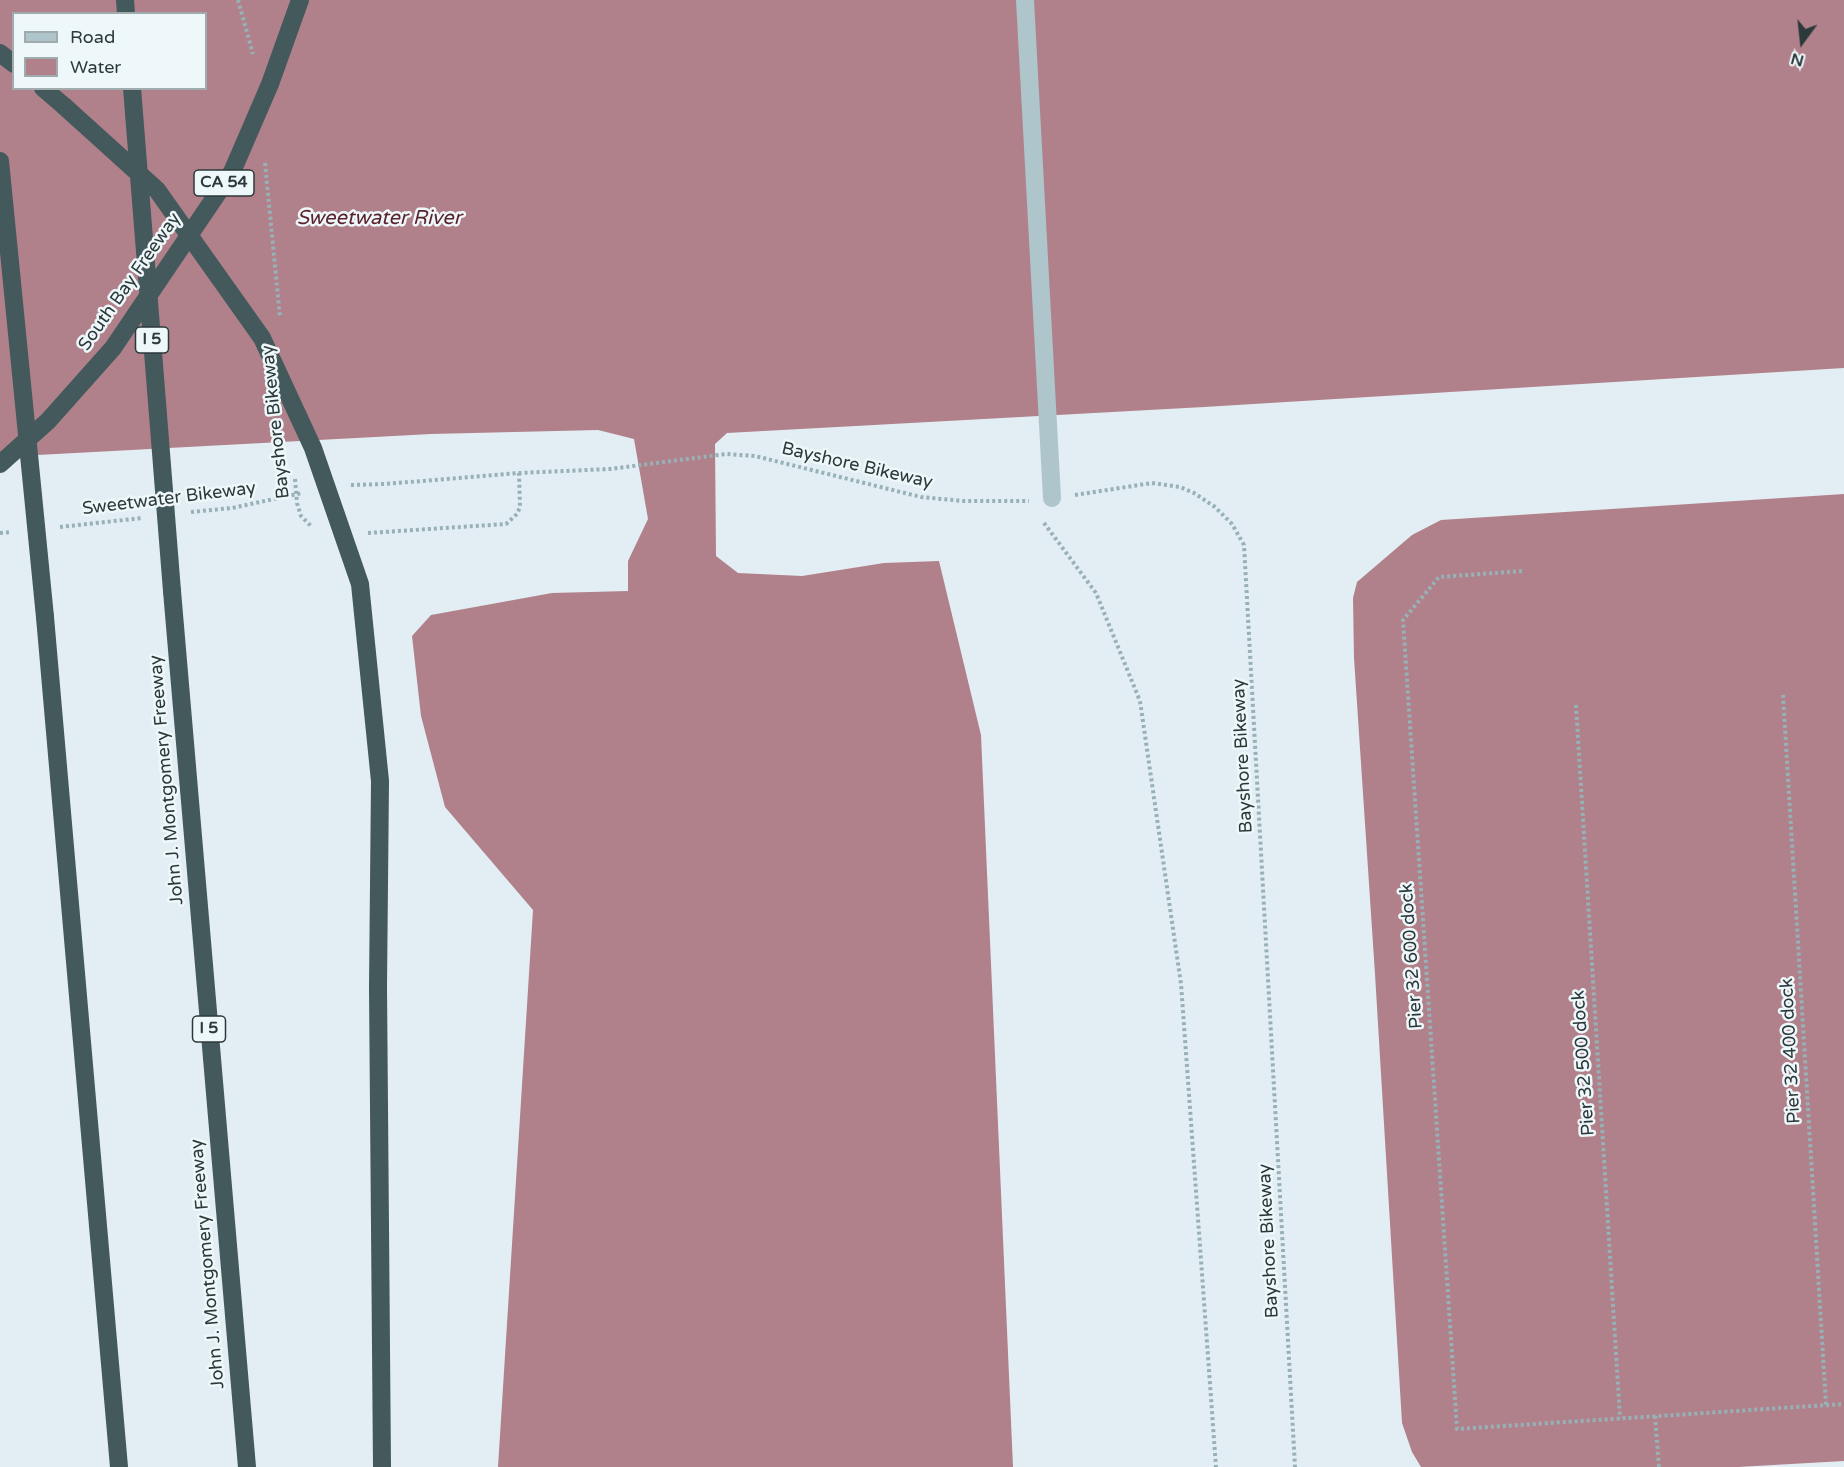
<!DOCTYPE html>
<html>
<head>
<meta charset="utf-8">
<style>
	body { margin:0 }
	#map { position:relative; width:1844px; height:1467px; overflow:hidden; background:#e2eef3; font-family:"Varela Round",sans-serif }
	canvas { display:block }
	.legend { position:absolute; left:12px; top:12px; width:195px; height:78px; box-sizing:border-box; background:#eef7fa; border:2px solid #a0abad; margin:0; padding:8px 10px; list-style:none; font-size:18px; color:#2c393a }
	.legend li { display:flex; align-items:center; gap:12px; height:30px }
	.legend b { width:30px; border:2px solid #a0abad }
	.north { position:absolute; left:1772px; top:12px; width:60px; height:60px; -webkit-text-stroke:4px #eef7fa; paint-order:stroke; rotate:195deg; font-size:16px; font-weight:700; line-height:24px; text-align:center; color:#2c393a }
	.north::after { content:''; display:block; margin:auto; width:21px; height:27px; background:#2c393a; clip-path:polygon(50% 0,100% 100%,50% 72%,0 100%) }
</style>
</head>
<body>
<div id="map">
<canvas width="1844" height="1467"></canvas>
<ul class="legend">
<li><b style="height:8px;background:#adc5cb"></b>Road</li>
<li><b style="height:16px;background:#b0818a"></b>Water</li>
</ul>
<div class="north">N</div>
</div>
<script>
const ctx = document.querySelector('canvas').getContext('2d');
ctx.lineJoin = 'round';
function fill(path, color) { ctx.fillStyle = color; ctx.fill(path, 'evenodd'); }
const poly = rows => new Path2D(rows.map(r => 'M' + r).join(''));
function stroke(path, color, width, dash) { ctx.strokeStyle = color; ctx.lineWidth = width; ctx.lineCap = dash ? 'butt' : 'round'; ctx.setLineDash(dash || []); ctx.stroke(path); }
function drawText(font, color, halo, rows, align = 'center') {
  ctx.font = font + ' "Varela Round",sans-serif'; ctx.lineWidth = 5; ctx.setLineDash([]); ctx.textBaseline = 'middle'; ctx.strokeStyle = halo; ctx.fillStyle = color; for (const [text, x, y, turn = 0] of rows) {
    ctx.save(); ctx.translate(x, y); ctx.rotate((+turn || 0) * Math.PI / 180); ctx.textAlign = isNaN(turn) ? turn : align; if (halo) ctx.strokeText(text, 0, 0); ctx.fillText(text, 0, 0); ctx.restore();
  }
}
fill(poly([
	[0,0,1844,0,1844,368,1204,407,727,433,715,444,716,556,738,573,802,576,884,563,939,561,981,735,1013,1467,498,1467,533,910,445,807,421,716,412,636,431,615,552,593,628,591,628,561,648,519,634,439,598,430,431,434,0,457],
	[14,14,206,14,206,88,14,88],
	[1844,494,1844,1461,1738,1467,1421,1467,1412,1452,1402,1423,1375,974,1354,658,1353,598,1357,582,1412,535,1441,520]
]), '#b0818a');
stroke(poly([
	[351,485,385,484,519,473,610,469,726,454,755,456,921,497,963,501,1029,501],
	[1075,495,1152,483,1180,487,1194,493,1215,507,1232,524,1244,545,1295,1467],
	[191,512,232,508,302,493],
	[1044,523,1096,593,1140,701,1181,984,1216,1467],
	[60,527,142,518],
	[0,533,11,532],
	[368,533,506,524,517,514,520,507,519,473],
	[1522,571,1439,577,1403,620,1457,1429,1844,1404],
	[1783,695,1826,1405],
	[1576,705,1620,1418],
	[1655,1416,1659,1467]
]), '#97b1b7', 4, [3, 3]);
stroke(poly([
	[1025,0,1052,498]
]), '#adc5cb', 18);
stroke(poly([
	[125,0,126,14],
	[0,53,14,64],
	[43,88,64,106],
	[172,591,247,1467],
	[45,617,119,1467],
	[378,987,382,1467]
]), '#43595b', 18);
stroke(poly([
	[238,0,253,54],
	[265,163,280,317],
	[295,479,297,503,301,516,312,527]
]), '#97b1b7', 4, [3, 3]);
stroke(poly([
	[132,88,172,591],
	[64,106,157,190,262,338,313,448,360,584,380,781,378,987],
	[0,161,45,617],
	[0,464,48,421,113,348,232,172,270,84,300,0]
]), '#43595b', 18);
for (const [x, y, w] of [
	[224,183,60],
	[152,340,33],
	[209,1029,33]
]) { const box = new Path2D(); box.roundRect(x - w / 2, y - 13, w, 26, 4.5); ctx.fillStyle = '#eef7fa'; ctx.fill(box); stroke(box, '#2c393a', 1.5); }
drawText('bold 16px', '#2c393a', null, [
	["CA 54",224,183],
	["I 5",152,340],
	["I 5",209,1029]
]);
drawText('18px', '#2c393a', '#eef7fa', [
	["South Bay Freeway",130,282,-55],
	["Bayshore Bikeway",276,422,-96],
	["Bayshore Bikeway",857,466,13],
	["Sweetwater Bikeway",169,499,-7],
	["Bayshore Bikeway",1243,756,-93],
	["John J. Montgomery Freeway",167,780,-95],
	["Pier 32 600 dock",1412,956,-94],
	["Pier 32 400 dock",1791,1051,-93],
	["Pier 32 500 dock",1584,1063,-94],
	["Bayshore Bikeway",1269,1241,-93],
	["John J. Montgomery Freeway",208,1264,-95]
]);
drawText('italic 20px', '#5b222c', '#eef7fa', [
	["Sweetwater River",379,219]
]);
</script>
</body>
</html>
